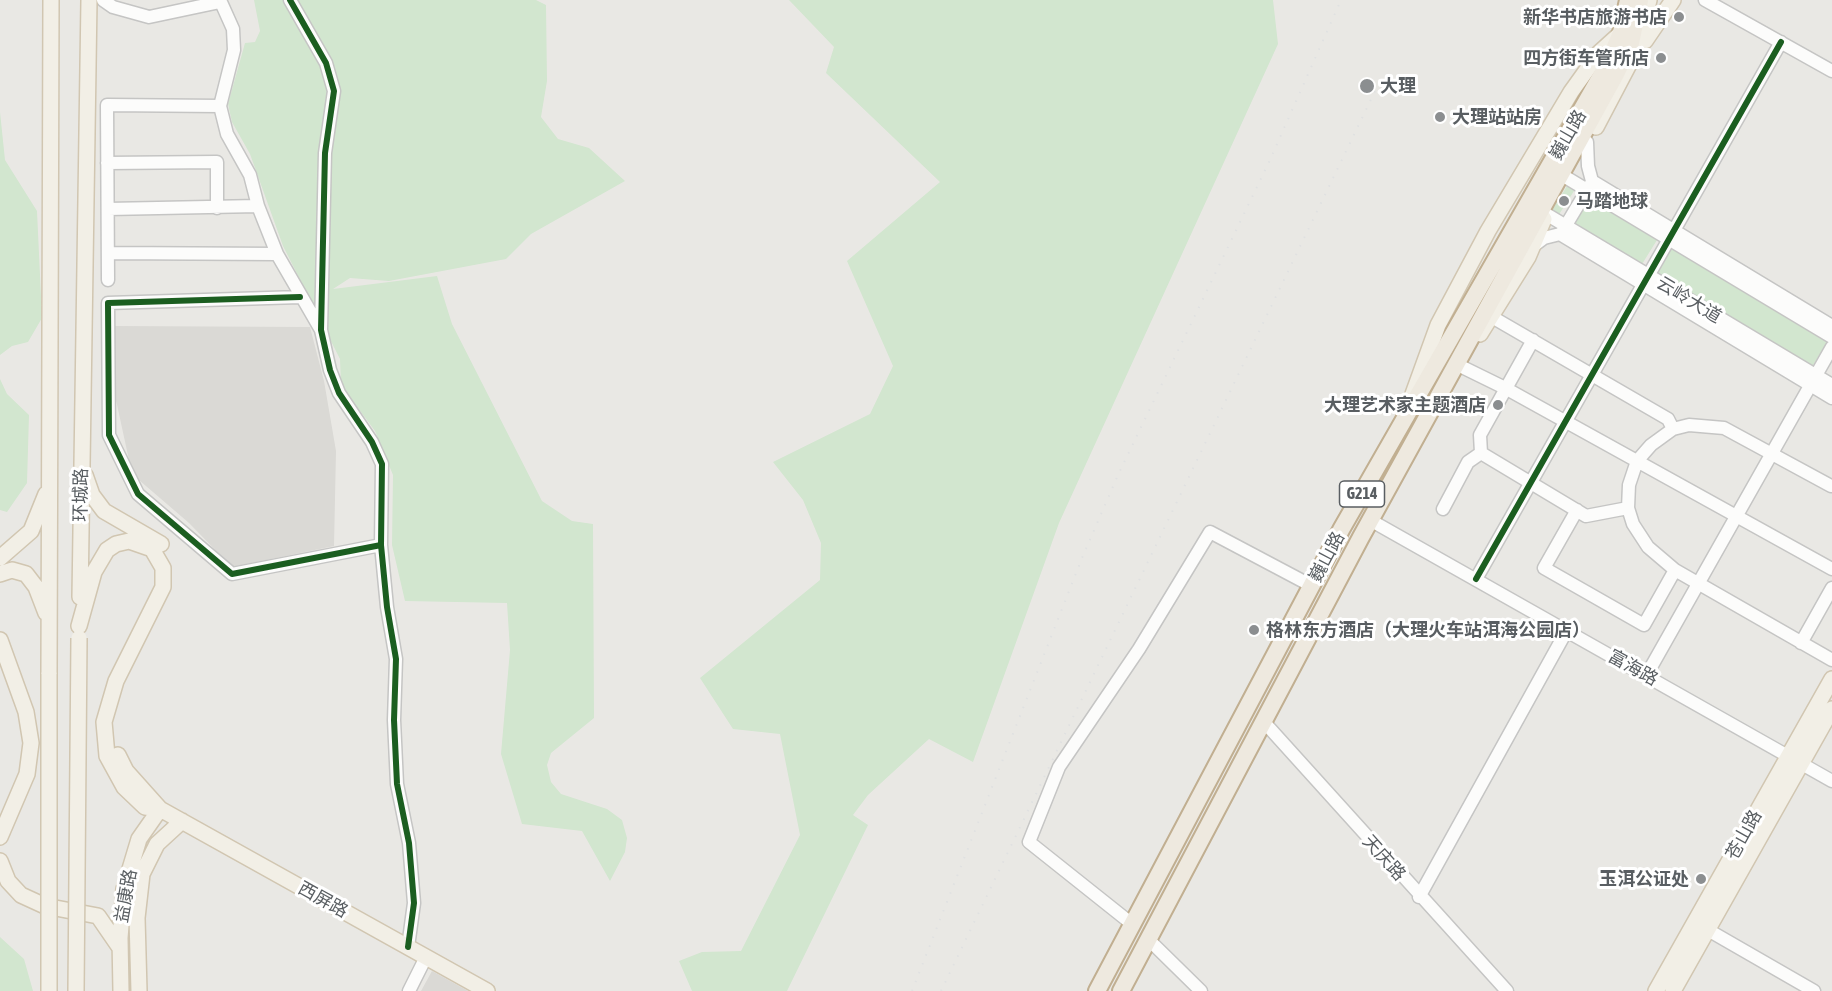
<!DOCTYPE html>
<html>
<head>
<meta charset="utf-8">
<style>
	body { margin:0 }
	canvas { display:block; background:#e9e8e4 }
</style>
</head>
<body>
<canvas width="1832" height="991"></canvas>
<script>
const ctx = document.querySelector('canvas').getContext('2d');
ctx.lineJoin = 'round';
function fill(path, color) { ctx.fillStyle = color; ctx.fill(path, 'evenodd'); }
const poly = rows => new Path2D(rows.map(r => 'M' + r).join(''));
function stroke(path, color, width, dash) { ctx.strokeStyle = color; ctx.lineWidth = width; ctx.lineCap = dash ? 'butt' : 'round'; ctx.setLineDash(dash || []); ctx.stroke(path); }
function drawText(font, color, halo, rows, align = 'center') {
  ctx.font = font + ' "Asap Condensed","Noto Sans SC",sans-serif'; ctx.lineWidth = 6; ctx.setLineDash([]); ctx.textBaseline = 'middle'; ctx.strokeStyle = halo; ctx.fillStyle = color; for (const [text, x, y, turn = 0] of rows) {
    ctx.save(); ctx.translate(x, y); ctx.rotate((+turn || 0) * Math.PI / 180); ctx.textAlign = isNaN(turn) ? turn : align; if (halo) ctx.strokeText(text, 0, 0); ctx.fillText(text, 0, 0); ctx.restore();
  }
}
fill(poly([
	[112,326,310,327,324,381,336,451,334,546,232,567,189,523,132,474,116,400],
	[432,971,468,991,421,991]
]), '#dad9d5');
fill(poly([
	[254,0,536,0,546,5,547,81,541,117,558,139,589,148,625,181,531,234,506,259,389,281,350,278,333,289,437,276,452,324,542,501,572,521,593,524,594,718,551,753,547,765,551,782,561,794,607,809,622,820,627,838,625,852,610,881,582,831,522,824,501,754,510,650,507,603,405,601,392,545,393,475,375,431,341,385,340,359,283,246,250,154,232,122,228,104,245,43,255,42,260,31],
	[789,0,1273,0,1278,44,1059,523,973,762,929,739,868,795,853,815,868,825,787,991,692,991,679,961,702,952,741,951,800,835,780,734,733,729,700,678,820,580,821,543,803,500,773,462,870,414,893,366,847,261,940,182,826,73,834,47],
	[0,112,5,160,37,211,42,318,28,342,12,346,0,355],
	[1567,186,1574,191,1558,216,1551,212],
	[1588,197,1657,240,1639,269,1570,226],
	[1671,247,1827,342,1809,372,1653,276],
	[0,379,7,394,29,415,27,483,7,512,0,510],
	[0,937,24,959,33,991,0,991]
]), '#d2e6cf');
const minor = poly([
	[103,0,113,7,149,17,220,2],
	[220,0,233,29,234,50,220,106,227,134,250,175,258,206,277,254,321,330],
	[290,0,326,63,334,91,325,153,321,330,330,370,339,393,372,442,382,464,381,545,387,607,396,659,394,720,397,784,409,843,414,903,408,947],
	[1705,0,1832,71],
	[1587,142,1588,166,1592,181,1832,326],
	[107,163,217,162,217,208],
	[1567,178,1832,337],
	[108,209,258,206],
	[1546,214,1832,385],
	[1562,232,1590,185],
	[1532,247,1544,238,1560,234,1832,398],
	[108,253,277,254],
	[108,280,107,105,220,106],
	[300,297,108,303,109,435,138,494,232,574,381,545],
	[1492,317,1668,419,1673,429],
	[1456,364,1505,388,1832,569],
	[1481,453,1586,516,1628,508],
	[1481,453,1480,435,1533,340],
	[1831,486,1724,428,1689,425,1673,429,1651,445,1637,461,1629,485,1628,508,1633,524,1648,547,1675,570,1832,660],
	[1443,509,1468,462,1481,453],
	[1577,510,1544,568,1644,625,1675,570],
	[1370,520,1832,781],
	[1476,579,1781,42],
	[1801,643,1832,588],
	[1646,676,1832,347],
	[1264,722,1507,991],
	[1419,897,1567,630],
	[1132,924,1029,842,1059,767,1139,649,1210,532,1312,586],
	[1708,930,1814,991],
	[1149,940,1201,991],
	[409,991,426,957]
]);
const major = poly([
	[1645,41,1673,0],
	[1596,127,1637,49,1649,0],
	[1480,334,1528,257,1544,219],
	[1413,394,1438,325,1488,231,1571,92,1599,53,1621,33],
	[85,475,92,495,104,511,161,544],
	[0,558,31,531,46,494],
	[0,574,12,570,26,574,36,587,46,613],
	[80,597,89,0],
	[79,626,94,572,107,550,116,544,129,541,152,549,163,568,163,587,116,681,104,722,107,756,124,787,145,807,160,809,487,991],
	[0,640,26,712,31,743,27,774,0,837],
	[49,674,51,0],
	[118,755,126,771,160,809],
	[0,861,8,881,21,895,45,906,98,916,120,948],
	[121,991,120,938,124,889,139,839,160,809],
	[139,991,137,918,142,874,157,844,182,821],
	[1656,991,1832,679],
	[1673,991,1832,709]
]);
const highway = poly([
	[1097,991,1342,528,1606,67,1621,33,1628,0],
	[1121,991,1361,537,1615,76,1631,43,1640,0]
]);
stroke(minor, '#c5c5c4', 15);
stroke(major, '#d1c6b1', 18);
stroke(highway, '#c1af91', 20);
stroke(minor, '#fcfcfb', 12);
stroke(major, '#f2efe6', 15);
stroke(highway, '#eee9df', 16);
stroke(poly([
	[912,991,1082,558,1118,475,1269,162,1341,0],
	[941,991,1376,89]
]), '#e0e1e1', 2, [1.5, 8]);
const majorBridge = poly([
	[49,991,49,674],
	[76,991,79,638]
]);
stroke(majorBridge, '#d1c6b1', 18, []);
stroke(majorBridge, '#f2efe6', 15);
stroke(poly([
	[290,0,326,63,334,91,325,153,321,330,330,370,339,393,372,442,382,464,381,545,387,607,396,659,394,720,397,784,409,843,414,903,408,947],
	[300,297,108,303,109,435,138,494,232,574,381,545],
	[1476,579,1781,42]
]), '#1b5e20', 6);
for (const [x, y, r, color] of [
	[1679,17,6,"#8b8e90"],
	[1661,58,6,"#8b8e90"],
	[1367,86,8,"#8b8e90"],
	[1440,117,6,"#8b8e90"],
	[1564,201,6,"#8b8e90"],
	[1498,405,6,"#8b8e90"],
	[1254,630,6,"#8b8e90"],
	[1701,879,6,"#8b8e90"]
]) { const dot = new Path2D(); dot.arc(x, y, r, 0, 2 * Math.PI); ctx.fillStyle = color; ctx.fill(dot); stroke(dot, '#fff', 2); }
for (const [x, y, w] of [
	[1362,494,45]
]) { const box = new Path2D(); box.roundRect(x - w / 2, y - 13, w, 26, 4.5); ctx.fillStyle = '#fff'; ctx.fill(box); stroke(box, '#595e62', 1.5); }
drawText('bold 16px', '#595e62', null, [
	["G214",1362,494]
]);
drawText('bold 18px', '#595e62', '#fff', [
	["新华书店旅游书店",1667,17],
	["四方街车管所店",1649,58],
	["大理",1380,86,"left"],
	["大理站站房",1452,117,"left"],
	["马踏地球",1576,201,"left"],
	["大理艺术家主题酒店",1486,405],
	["格林东方酒店（大理火车站洱海公园店）",1266,630,"left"],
	["玉洱公证处",1689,879]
], 'right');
drawText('18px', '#595e62', '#fff', [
	["巍山路",1568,135,-60],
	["云岭大道",1689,300,31],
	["环城路",81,495,-89],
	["巍山路",1327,557,-62],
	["富海路",1633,668,29],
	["苍山路",1744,835,-61],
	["天庆路",1384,858,48],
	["益康路",126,896,-80],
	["西屏路",323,900,29]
]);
</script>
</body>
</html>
